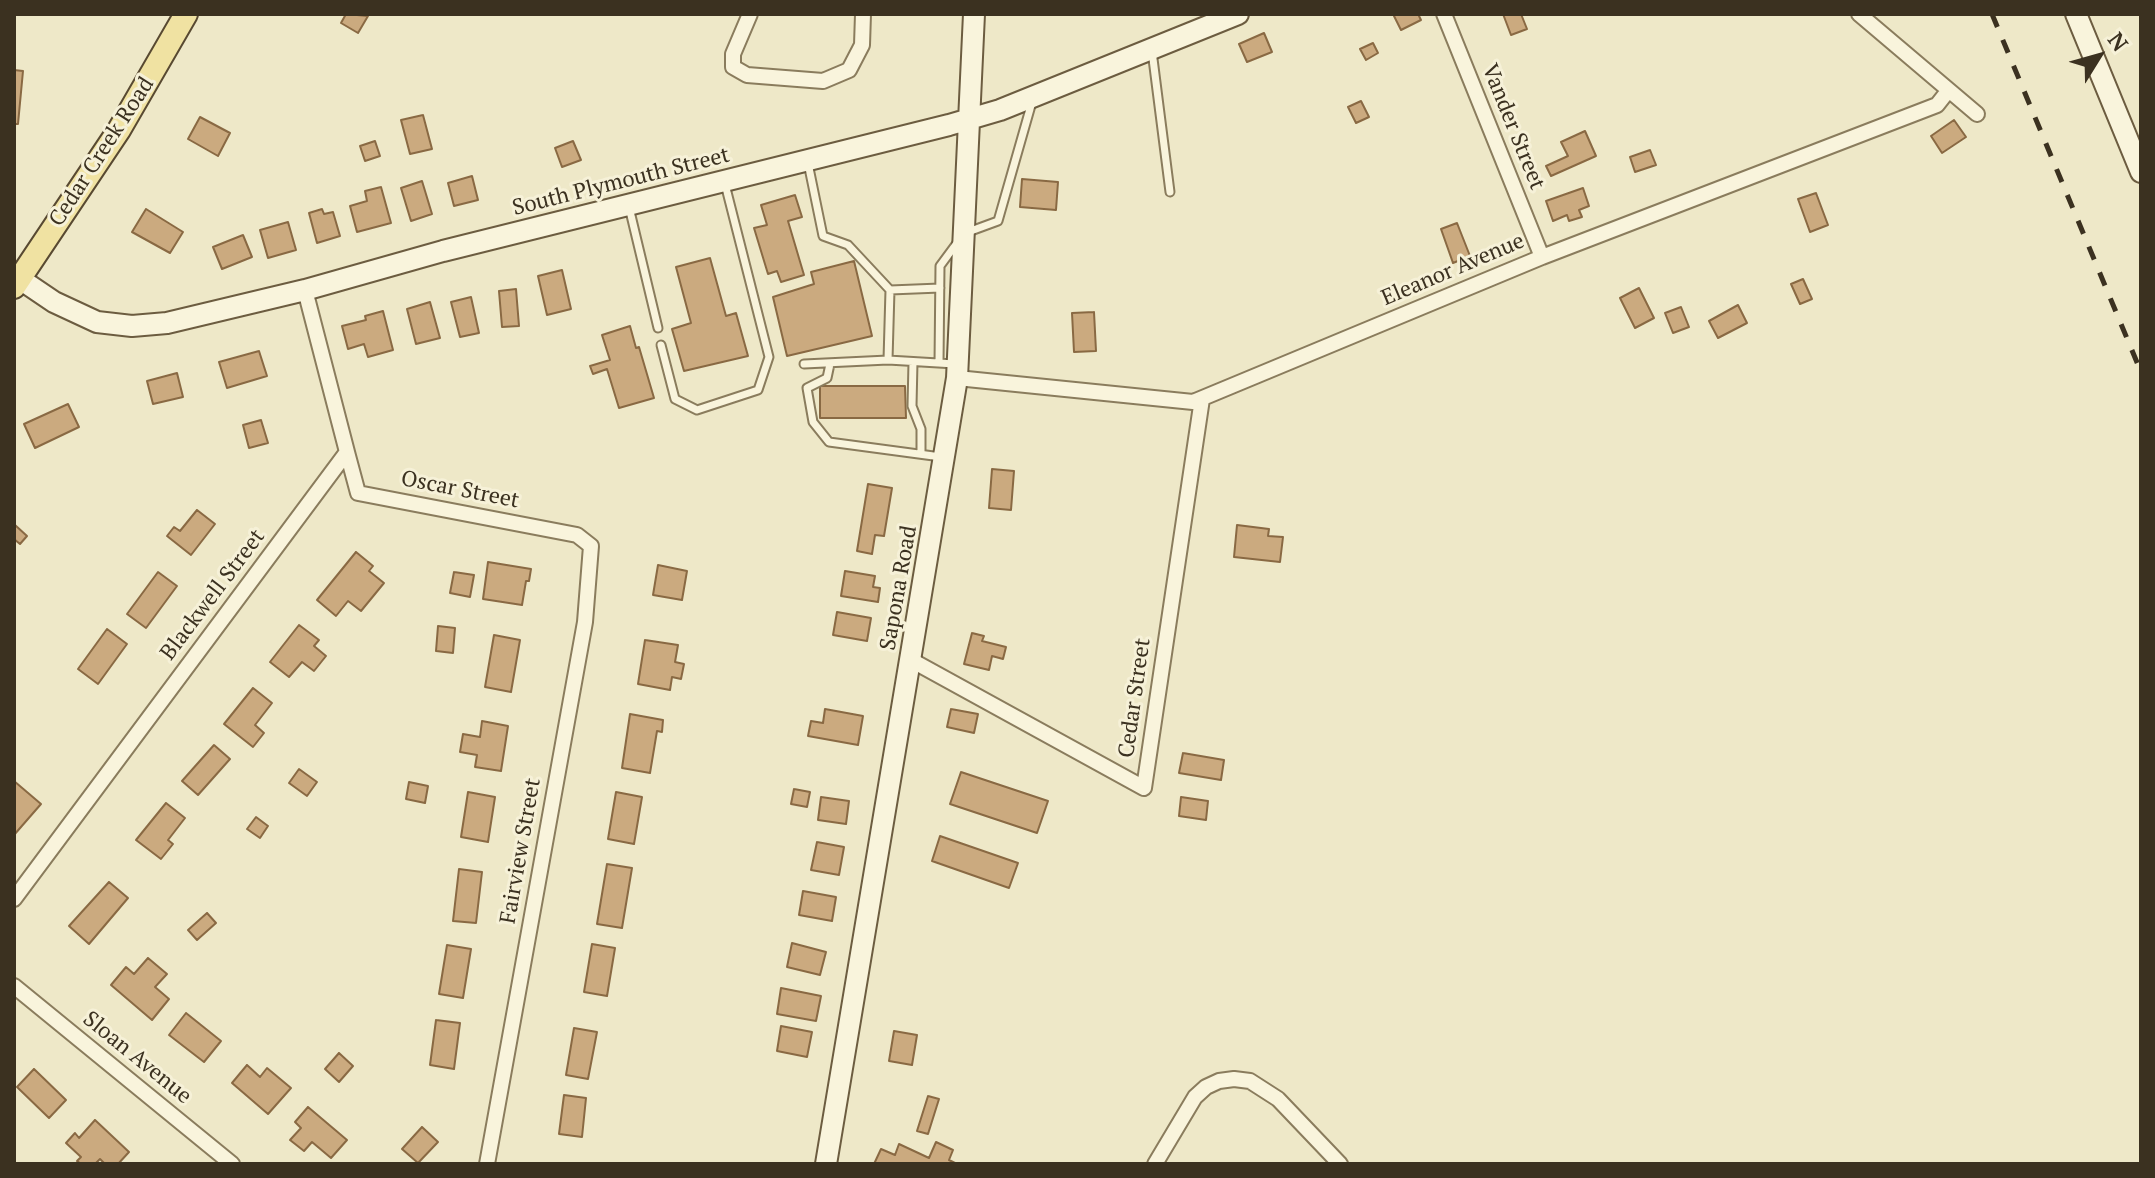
<!DOCTYPE html>
<html>
<head>
<meta charset="utf-8">
<style>
	body { margin:0 }
	#map { position:relative; width:2155px; height:1178px; overflow:hidden; background:#eee8c8; font-family:"PT Serif",serif }
	canvas { display:block }
	.frame { position:absolute; inset:0; border:16px solid #3b3120; pointer-events:none }
	.north { position:absolute; left:2059px; top:16px; width:80px; height:80px; -webkit-text-stroke:6px #f6f1d8; paint-order:stroke; rotate:53deg; font-size:22px; font-weight:700; line-height:32px; text-align:center; color:#3b3120 }
	.north::after { content:''; display:block; margin:auto; width:28px; height:36px; background:#3b3120; clip-path:polygon(50% 0,100% 100%,50% 72%,0 100%) }
</style>
</head>
<body>
<div id="map">
<canvas width="2155" height="1178"></canvas>
<div class="frame"></div>
<div class="north">N</div>
</div>
<script>
const ctx = document.querySelector('canvas').getContext('2d');
ctx.lineJoin = 'round';
function fill(path, color) { ctx.fillStyle = color; ctx.fill(path, 'evenodd'); }
const poly = rows => new Path2D(rows.map(r => 'M' + r).join(''));
function stroke(path, color, width, dash) { ctx.strokeStyle = color; ctx.lineWidth = width; ctx.lineCap = dash ? 'butt' : 'round'; ctx.setLineDash(dash || []); ctx.stroke(path); }
function drawText(font, color, halo, rows, align = 'center') {
  ctx.font = font + ' "PT Serif",serif'; ctx.lineWidth = 6; ctx.setLineDash([]); ctx.textBaseline = 'middle'; ctx.strokeStyle = halo; ctx.fillStyle = color; for (const [text, x, y, turn = 0] of rows) {
    ctx.save(); ctx.translate(x, y); ctx.rotate((+turn || 0) * Math.PI / 180); ctx.textAlign = isNaN(turn) ? turn : align; if (halo) ctx.strokeText(text, 0, 0); ctx.fillText(text, 0, 0); ctx.restore();
  }
}
const building = poly([
	[346,14,368,16,358,33,341,23,346,14],
	[1393,14,1418,14,1421,20,1401,30,1393,14],
	[1503,14,1521,14,1527,29,1511,35,1503,14],
	[1264,33,1272,52,1247,62,1239,44,1264,33],
	[1373,43,1378,53,1366,60,1360,49,1373,43],
	[14,70,23,71,18,124,14,124,14,70],
	[1361,101,1369,117,1356,123,1348,107,1361,101],
	[423,115,432,149,410,154,401,120,423,115],
	[200,117,230,133,218,156,188,139,200,117],
	[1954,120,1966,137,1942,153,1931,136,1954,120],
	[1585,131,1596,156,1551,176,1546,166,1568,156,1561,142,1585,131],
	[375,141,380,156,365,161,360,146,375,141],
	[573,141,581,160,562,167,555,148,573,141],
	[1650,150,1656,165,1635,172,1630,157,1650,150],
	[472,176,478,200,454,206,448,183,472,176],
	[1022,179,1058,182,1056,210,1020,207,1022,179],
	[422,181,432,214,411,221,401,188,422,181],
	[381,187,391,223,357,232,350,206,367,201,365,191,381,187],
	[1583,188,1589,206,1579,210,1582,217,1569,221,1567,215,1553,221,1546,201,1583,188],
	[1816,193,1828,225,1810,232,1798,199,1816,193],
	[795,195,802,217,788,221,804,275,781,282,777,271,768,274,754,228,767,225,761,205,795,195],
	[146,209,183,232,170,253,132,232,146,209],
	[322,209,324,214,333,212,340,236,317,243,309,213,322,209],
	[288,222,296,250,268,258,260,230,288,222],
	[1457,223,1470,256,1453,263,1441,229,1457,223],
	[243,235,252,257,222,269,213,247,243,235],
	[710,258,726,316,736,313,748,356,684,371,672,329,691,323,676,267,710,258],
	[854,261,872,336,787,356,773,297,814,284,811,272,854,261],
	[562,270,571,309,547,315,538,276,562,270],
	[1803,279,1812,299,1800,304,1791,284,1803,279],
	[1639,288,1654,318,1635,328,1620,298,1639,288],
	[516,289,519,326,502,327,499,291,516,289],
	[471,297,479,333,460,337,451,302,471,297],
	[430,302,440,338,416,344,407,309,430,302],
	[1738,305,1747,323,1718,338,1709,321,1738,305],
	[1681,307,1689,327,1673,333,1665,313,1681,307],
	[383,311,393,350,368,357,364,344,348,349,342,326,366,320,365,316,383,311],
	[1094,312,1096,351,1074,352,1072,313,1094,312],
	[630,326,636,348,639,347,654,398,619,408,607,369,593,374,590,366,610,360,602,335,630,326],
	[259,351,267,376,227,388,219,362,259,351],
	[177,373,183,397,153,404,147,381,177,373],
	[820,386,905,386,906,418,820,418,820,386],
	[68,404,79,427,35,448,24,424,68,404],
	[261,420,268,443,249,448,243,425,261,420],
	[992,469,1014,471,1011,510,989,508,992,469],
	[868,484,892,488,884,536,875,535,872,554,857,551,868,484],
	[197,510,215,524,191,555,167,536,174,527,180,531,197,510],
	[15,525,27,536,20,544,14,539,15,525],
	[1237,525,1269,529,1268,536,1283,537,1280,562,1234,557,1237,525],
	[356,552,373,566,369,571,384,583,361,611,348,601,336,616,317,600,356,552],
	[488,562,531,569,529,581,526,581,522,605,483,599,488,562],
	[658,565,687,571,682,600,653,595,658,565],
	[845,571,875,576,873,587,880,588,878,602,841,596,845,571],
	[158,572,177,586,146,628,127,614,158,572],
	[454,572,474,575,470,597,450,593,454,572],
	[837,612,871,618,867,641,833,635,837,612],
	[299,625,319,640,314,646,326,656,314,671,302,662,289,677,270,662,299,625],
	[438,626,455,628,453,653,436,651,438,626],
	[107,629,127,644,98,684,78,669,107,629],
	[972,633,984,636,982,641,1006,647,1003,659,992,656,989,670,964,664,972,633],
	[494,635,520,640,511,692,485,687,494,635],
	[645,640,678,645,675,662,684,664,681,679,672,677,670,690,638,684,645,640],
	[253,688,272,703,255,725,264,733,253,747,224,724,253,688],
	[825,709,863,716,858,745,808,736,811,721,823,723,825,709],
	[951,709,978,714,974,733,947,727,951,709],
	[630,714,663,720,662,732,657,731,650,773,622,768,630,714],
	[482,721,508,726,501,771,475,767,477,755,460,752,463,734,480,737,482,721],
	[214,745,230,759,198,795,182,781,214,745],
	[1183,753,1224,760,1221,780,1179,773,1183,753],
	[299,769,317,782,307,796,289,783,299,769],
	[961,772,1048,801,1037,833,950,804,961,772],
	[14,781,41,804,14,835,14,781],
	[409,782,428,786,425,803,406,799,409,782],
	[794,789,810,792,807,807,791,804,794,789],
	[468,792,495,797,488,842,461,837,468,792],
	[616,792,642,797,634,844,608,839,616,792],
	[821,797,849,801,846,824,818,820,821,797],
	[1181,797,1208,801,1206,820,1179,816,1181,797],
	[166,803,185,818,168,840,173,844,161,859,136,840,166,803],
	[256,817,268,826,260,838,247,829,256,817],
	[940,836,1018,863,1009,888,932,861,940,836],
	[817,842,844,847,839,875,811,870,817,842],
	[607,864,632,868,622,928,597,924,607,864],
	[459,869,482,872,476,923,453,921,459,869],
	[109,882,128,898,89,944,69,926,109,882],
	[803,891,836,897,832,921,799,915,803,891],
	[207,913,216,923,197,940,188,930,207,913],
	[792,943,826,952,820,975,787,967,792,943],
	[592,944,615,948,607,996,584,992,592,944],
	[447,945,471,949,463,998,439,994,447,945],
	[148,958,167,974,155,987,169,999,152,1020,111,985,126,967,134,974,148,958],
	[781,988,821,996,816,1021,777,1014,781,988],
	[186,1013,221,1041,204,1062,169,1035,186,1013],
	[436,1020,460,1023,454,1069,430,1065,436,1020],
	[781,1026,812,1032,807,1057,777,1051,781,1026],
	[574,1028,597,1032,588,1079,566,1075,574,1028],
	[894,1031,917,1035,912,1065,889,1061,894,1031],
	[339,1053,353,1066,339,1082,325,1069,339,1053],
	[247,1065,260,1077,267,1068,291,1088,268,1114,232,1083,247,1065],
	[34,1069,66,1100,49,1118,17,1087,34,1069],
	[564,1095,586,1098,582,1137,559,1134,564,1095],
	[928,1096,939,1099,928,1134,917,1131,928,1096],
	[308,1107,347,1140,331,1158,312,1142,304,1151,290,1140,301,1128,295,1122,308,1107],
	[95,1120,129,1152,118,1164,105,1164,100,1159,95,1164,81,1164,77,1161,81,1157,66,1143,75,1133,79,1138,95,1120],
	[422,1127,438,1142,418,1163,402,1149,422,1127],
	[936,1142,953,1150,949,1160,957,1164,874,1164,881,1149,895,1155,899,1144,929,1158,936,1142]
]);
fill(building, '#cbaa7f');
stroke(building, '#896943', 2);
const lane = poly([
	[1152,51,1170,192],
	[808,163,823,236,848,245,890,290,888,360,955,364],
	[629,207,658,328],
	[968,232,998,221,1032,102],
	[890,290,940,288],
	[661,345,675,399,697,410,758,390,769,357,725,184],
	[913,362,912,406,921,429,921,454],
	[939,363,940,266,957,243],
	[804,364,888,360],
	[830,364,827,378,807,388,813,422,829,442,941,457]
]);
const street = poly([
	[750,14,733,54,733,67,747,75,823,81,849,70,862,45,863,14],
	[1444,14,1542,257],
	[1859,14,1977,114],
	[957,378,1193,402,1542,257,1937,105,1948,91],
	[347,452,358,493,577,535,591,546,585,622,487,1164],
	[911,660,1144,788,1202,399],
	[14,899,347,452,305,290],
	[14,986,232,1164],
	[1155,1164,1195,1097,1206,1087,1219,1081,1234,1079,1250,1081,1278,1099,1340,1164]
]);
const secondary = poly([
	[2076,14,2141,172],
	[20,279,54,302,97,322,132,326,167,323,305,290,443,251,949,125,1000,110,1238,14],
	[826,1164,957,378,974,14]
]);
const primary = poly([
	[14,287,119,130,186,14]
]);
stroke(lane, '#8a7c5d', 11);
stroke(street, '#8a7c5d', 18);
stroke(secondary, '#6c5c40', 24);
stroke(primary, '#584931', 26);
stroke(lane, '#f9f4dc', 7);
stroke(street, '#f9f4dc', 14);
stroke(secondary, '#f9f4dc', 20);
stroke(primary, '#f0e2a2', 22);
stroke(poly([
	[1992,14,2141,372]
]), '#3b3120', 5, [14, 14]);
drawText('22px', '#3b3120', '#f6f1d8', [
	["Vander Street",1513,127,68],
	["Cedar Creek Road",102,152,-57],
	["South Plymouth Street",621,182,-14],
	["Eleanor Avenue",1453,270,-23],
	["Oscar Street",460,490,11],
	["Sapona Road",899,588,-80],
	["Blackwell Street",213,595,-53],
	["Cedar Street",1135,698,-82],
	["Fairview Street",521,851,-80],
	["Sloan Avenue",137,1058,39]
]);
</script>
</body>
</html>
